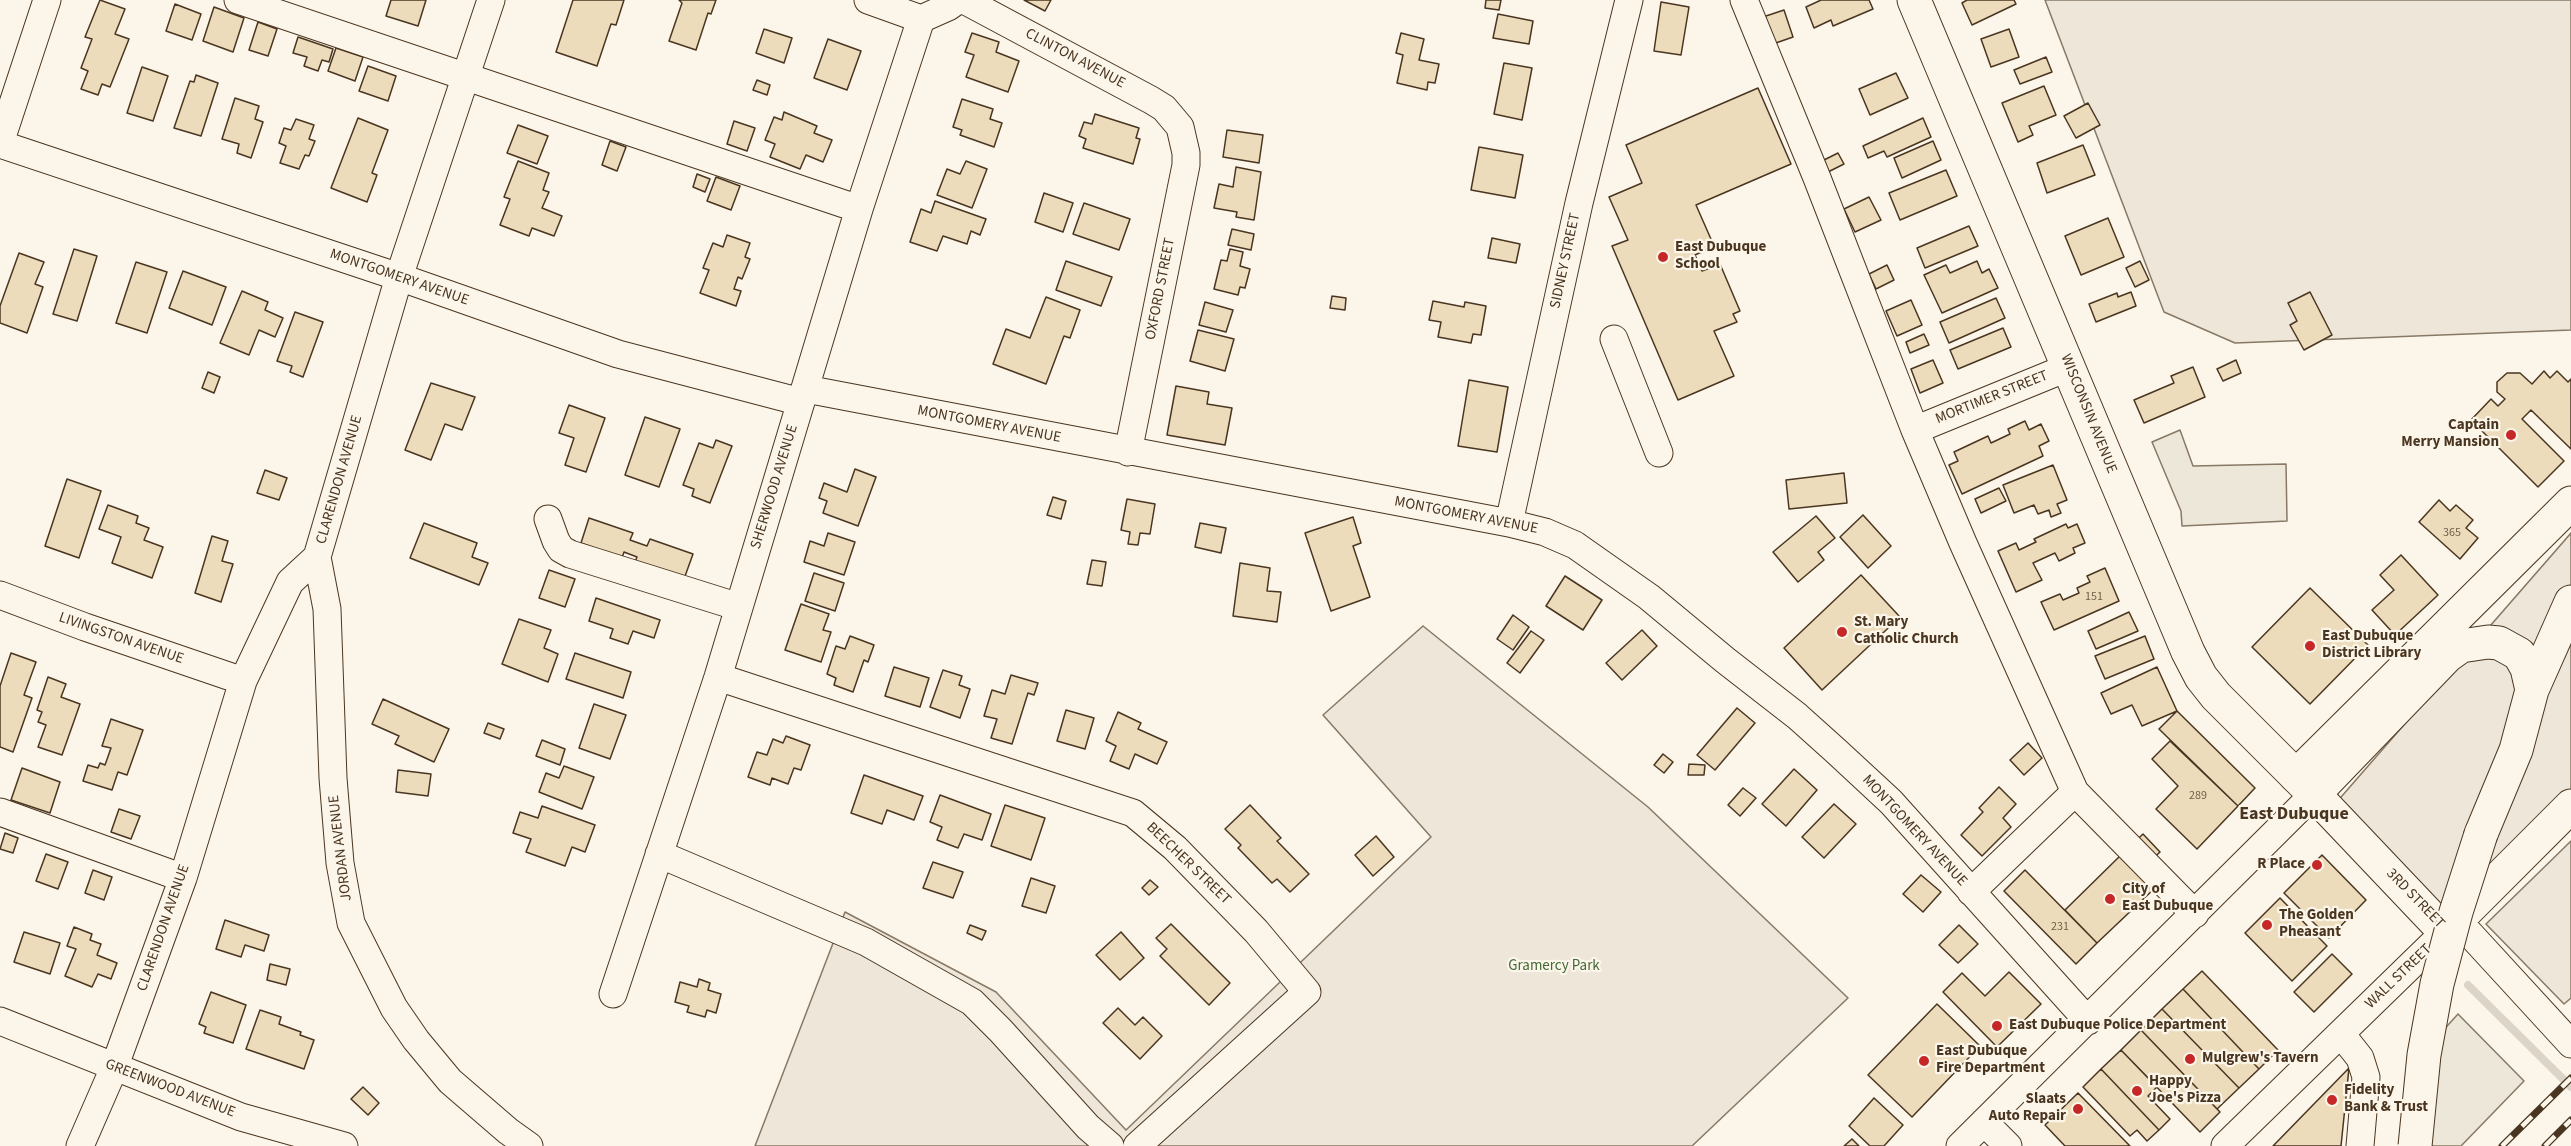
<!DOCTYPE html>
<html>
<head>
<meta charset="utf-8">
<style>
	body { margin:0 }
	canvas { display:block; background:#fbf6e9 }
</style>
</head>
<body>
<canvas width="2571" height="1146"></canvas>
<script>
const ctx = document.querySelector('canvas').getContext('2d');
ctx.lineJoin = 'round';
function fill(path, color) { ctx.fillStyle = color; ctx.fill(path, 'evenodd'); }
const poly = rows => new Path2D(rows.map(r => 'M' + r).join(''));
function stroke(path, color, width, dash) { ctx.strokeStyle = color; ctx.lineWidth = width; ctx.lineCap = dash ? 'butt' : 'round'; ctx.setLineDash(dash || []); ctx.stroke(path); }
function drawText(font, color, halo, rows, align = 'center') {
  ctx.font = font + ' "Source Sans 3",sans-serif'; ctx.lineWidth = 4.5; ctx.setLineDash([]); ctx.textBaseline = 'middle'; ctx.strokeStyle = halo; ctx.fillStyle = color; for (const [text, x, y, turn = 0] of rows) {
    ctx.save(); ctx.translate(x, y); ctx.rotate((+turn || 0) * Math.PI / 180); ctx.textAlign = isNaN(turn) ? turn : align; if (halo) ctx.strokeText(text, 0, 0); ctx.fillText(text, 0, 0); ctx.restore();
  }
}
const green = poly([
	[2045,0,2571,0,2571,330,2235,343,2164,312,2045,0],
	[2571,533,2571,802,2441,925,2335,804,2571,533],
	[1423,626,1648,807,1848,998,1692,1146,755,1146,845,912,996,992,1126,1130,1431,837,1323,715,1423,626],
	[2571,841,2571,998,2564,1004,2486,924,2571,841]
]);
fill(green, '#ede6d9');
stroke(green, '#887966', 1.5);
const parking = poly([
	[2180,430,2193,466,2286,464,2287,521,2182,526,2181,511,2152,442,2180,430],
	[2458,1014,2524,1081,2461,1146,2404,1146,2410,1067,2458,1014]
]);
fill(parking, '#ede7d9');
stroke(parking, '#887966', 1.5);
stroke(poly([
	[2468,985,2571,1087]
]), '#dcd4c6', 8);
const building = poly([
	[100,0,125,9,115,34,129,39,110,87,102,84,98,95,81,89,88,71,81,68,92,39,85,37,100,0],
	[391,0,426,0,418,26,386,16,391,0],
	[573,0,624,0,616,25,611,24,597,66,556,52,573,0],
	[679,0,716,0,711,14,708,13,696,50,669,41,682,3,679,0],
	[1024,0,1051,0,1045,11,1024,0],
	[1486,0,1501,0,1499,10,1485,8,1486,0],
	[1821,0,1869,0,1873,9,1833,26,1831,20,1814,28,1806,7,1821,0],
	[1967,0,2014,0,2016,4,1972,25,1962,3,1967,0],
	[1661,2,1689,7,1681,55,1654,51,1661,2],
	[175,4,201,14,192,40,166,31,175,4],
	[214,7,244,18,233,52,203,41,214,7],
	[1784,10,1793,37,1773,44,1763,17,1784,10],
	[1498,14,1533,21,1529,44,1493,38,1498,14],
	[258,22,277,29,268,56,249,50,258,22],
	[764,29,792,38,784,63,756,53,764,29],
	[2009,29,2019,57,1991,67,1981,39,2009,29],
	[972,33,999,42,996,52,1019,61,1008,92,966,77,974,55,965,52,972,33],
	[1401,33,1424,39,1419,60,1439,64,1435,83,1428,82,1427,90,1397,83,1403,55,1396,53,1401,33],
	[298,37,333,49,329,62,322,60,318,71,304,66,307,57,293,53,298,37],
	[828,39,861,51,847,90,814,78,828,39],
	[336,48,363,57,355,81,328,71,336,48],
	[2046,57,2052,72,2020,84,2014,70,2046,57],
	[1504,63,1532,68,1522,120,1494,114,1504,63],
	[368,66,396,76,388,101,359,91,368,66],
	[142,67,168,76,153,121,127,113,142,67],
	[1896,73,1908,98,1870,115,1859,89,1896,73],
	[196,75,218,83,201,136,174,128,190,81,194,82,196,75],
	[757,80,770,85,767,95,753,90,757,80],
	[2044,86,2056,115,2029,126,2033,135,2018,142,2002,103,2044,86],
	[1758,88,1791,164,1696,205,1714,246,1695,255,1702,271,1720,264,1740,311,1733,314,1737,322,1714,331,1734,376,1678,400,1612,246,1628,240,1609,197,1642,183,1626,145,1758,88],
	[235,98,259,106,255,119,263,122,251,158,237,153,239,144,222,139,235,98],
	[962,99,993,109,990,119,1002,123,994,147,960,135,962,130,953,127,962,99],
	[2088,103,2100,125,2076,138,2064,116,2088,103],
	[784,112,817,126,814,133,832,140,823,162,806,155,800,169,770,157,775,144,765,140,774,117,782,120,784,112],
	[1095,114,1139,128,1136,138,1140,139,1133,164,1083,148,1086,139,1079,136,1084,122,1092,124,1095,114],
	[358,118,388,130,372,173,377,175,367,202,331,188,358,118],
	[1923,118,1931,137,1887,157,1884,151,1868,158,1863,146,1923,118],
	[296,119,314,125,309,139,315,141,309,156,305,155,299,169,280,163,286,146,279,143,284,128,291,130,296,119],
	[734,121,755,128,747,151,727,144,734,121],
	[518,125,548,136,537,164,507,153,518,125],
	[1227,130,1263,135,1259,163,1223,157,1227,130],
	[610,141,626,147,617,171,602,165,610,141],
	[1933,141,1941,160,1902,178,1894,158,1933,141],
	[2083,145,2095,175,2047,193,2037,163,2083,145],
	[1479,147,1523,155,1515,198,1471,190,1479,147],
	[1838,153,1844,164,1826,173,1820,162,1838,153],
	[518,161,549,173,543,190,549,192,542,208,562,216,554,236,532,228,529,236,500,225,510,199,504,197,518,161],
	[966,161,987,169,972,208,937,195,947,169,960,174,966,161],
	[1236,167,1261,172,1254,220,1236,217,1237,212,1214,208,1219,184,1233,187,1236,167],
	[1946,170,1957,196,1900,220,1889,193,1946,170],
	[697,174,710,179,705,192,693,187,697,174],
	[716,177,740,186,731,210,707,201,716,177],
	[1044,193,1073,203,1063,232,1035,222,1044,193],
	[1869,197,1881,220,1855,232,1844,209,1869,197],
	[935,201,986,219,980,235,971,231,967,244,943,236,937,251,910,242,921,209,931,213,935,201],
	[1084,203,1130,219,1119,250,1073,234,1084,203],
	[2108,218,2124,257,2081,275,2065,236,2108,218],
	[1969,226,1978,246,1925,268,1917,248,1969,226],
	[1232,229,1254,234,1251,250,1228,245,1232,229],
	[727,235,750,243,745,257,750,259,742,279,738,277,734,289,741,291,736,306,700,293,709,270,703,268,713,243,723,247,727,235],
	[1492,238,1520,244,1516,263,1488,258,1492,238],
	[74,249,97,256,77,321,53,314,74,249],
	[1230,249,1243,252,1240,266,1250,269,1245,288,1240,287,1238,295,1214,289,1221,260,1227,261,1230,249],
	[19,253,44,262,35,284,43,287,27,333,0,323,0,306,19,253],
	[1066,261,1112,277,1101,306,1056,290,1066,261],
	[1977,261,1982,273,1989,269,1998,288,1942,313,1924,275,1946,265,1950,273,1977,261],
	[2140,261,2149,280,2135,287,2126,268,2140,261],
	[136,262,167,272,147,333,116,323,136,262],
	[1887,265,1894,280,1876,289,1869,274,1887,265],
	[183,271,226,287,212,325,169,308,183,271],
	[242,291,268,302,265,310,283,318,275,337,259,330,249,355,220,343,242,291],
	[2131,292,2136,306,2096,322,2089,304,2117,293,2118,297,2131,292],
	[2310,292,2332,335,2304,350,2290,325,2297,321,2288,303,2310,292],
	[1332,296,1346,298,1345,310,1330,308,1332,296],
	[1046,297,1080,310,1070,338,1064,336,1046,384,993,364,1006,329,1030,338,1046,297],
	[1996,298,2005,318,1949,343,1940,322,1996,298],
	[1911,300,1922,325,1897,336,1886,311,1911,300],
	[1433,301,1464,307,1465,302,1486,306,1481,335,1473,334,1471,343,1438,337,1441,322,1429,320,1433,301],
	[1205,302,1233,310,1226,332,1199,325,1205,302],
	[295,312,323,322,303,377,290,372,292,366,277,361,295,312],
	[2003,328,2011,347,1958,369,1950,350,2003,328],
	[1198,330,1234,339,1225,371,1190,361,1198,330],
	[1924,334,1929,345,1910,353,1906,342,1924,334],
	[1933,360,1943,383,1920,393,1911,369,1933,360],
	[2236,360,2241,373,2223,381,2217,369,2236,360],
	[2193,367,2205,397,2144,423,2134,400,2174,383,2171,376,2193,367],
	[2544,371,2550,378,2557,371,2568,382,2571,379,2571,449,2531,410,2522,419,2564,461,2538,487,2471,420,2491,399,2498,406,2505,399,2497,392,2497,382,2507,373,2520,373,2532,384,2544,371],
	[208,372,220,377,214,393,202,388,208,372],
	[1469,380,1508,387,1497,452,1458,446,1469,380],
	[431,383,475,397,462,430,445,424,431,460,405,450,431,383],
	[1176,386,1209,392,1207,404,1232,408,1225,445,1167,435,1176,386],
	[569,405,605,418,586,472,565,465,574,438,559,433,569,405],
	[645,417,680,429,659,487,625,475,645,417],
	[2025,421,2029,430,2041,424,2049,441,2039,446,2043,456,1962,494,1949,465,1958,461,1954,452,1988,436,1991,443,2010,434,2008,429,2025,421],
	[716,440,732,446,710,503,692,496,694,489,683,485,699,443,713,448,716,440],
	[2053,465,2067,500,2057,504,2061,513,2051,517,2049,510,2038,514,2034,505,2014,513,2003,485,2053,465],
	[855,469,876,477,858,526,823,513,827,501,819,498,824,483,847,492,855,469],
	[265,470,287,478,279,500,257,493,265,470],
	[1844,473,1847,503,1789,509,1786,480,1844,473],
	[67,479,101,491,79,558,45,546,67,479],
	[1999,488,2006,501,1981,513,1975,499,1999,488],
	[1053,497,1066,501,1061,519,1047,515,1053,497],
	[1127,499,1155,504,1150,534,1140,533,1138,545,1128,544,1130,532,1121,530,1127,499],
	[2439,500,2450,511,2456,505,2473,520,2466,528,2478,538,2460,559,2419,522,2439,500],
	[108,505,138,516,136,523,149,528,144,540,163,547,152,578,112,563,121,537,99,529,108,505],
	[1863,515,1891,546,1868,568,1840,537,1863,515],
	[1816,516,1835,538,1818,552,1824,560,1798,582,1773,552,1816,516],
	[1353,517,1361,543,1353,546,1370,597,1331,611,1305,533,1353,517],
	[589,518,633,533,630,540,647,546,650,539,693,554,684,579,635,562,637,557,624,552,622,558,581,543,589,518],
	[424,523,477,543,472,557,488,563,479,585,410,558,424,523],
	[1200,523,1226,528,1221,553,1195,547,1200,523],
	[2066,524,2068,528,2077,524,2085,543,2073,548,2075,553,2059,561,2055,553,2033,563,2042,580,2016,592,1998,551,2016,543,2019,550,2036,542,2034,539,2066,524],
	[828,533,855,542,844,575,804,562,810,541,824,546,828,533],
	[212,536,228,541,222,561,233,564,221,602,195,593,212,536],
	[2401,555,2438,595,2395,635,2372,610,2394,590,2380,575,2401,555],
	[1092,560,1106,562,1102,586,1087,584,1092,560],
	[1240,563,1270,568,1267,591,1281,592,1277,622,1233,616,1240,563],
	[2105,568,2119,601,2054,630,2041,602,2060,594,2063,600,2079,593,2077,588,2090,582,2087,576,2105,568],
	[549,570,575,579,565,607,539,598,549,570],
	[814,573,844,583,835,611,805,601,814,573],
	[1861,575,1900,617,1822,690,1784,648,1861,575],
	[1565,576,1602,600,1583,630,1546,606,1565,576],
	[2310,588,2368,645,2310,704,2252,647,2310,588],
	[596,598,660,620,654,638,633,631,628,644,610,638,613,629,589,621,596,598],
	[801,604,829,614,823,630,831,632,821,662,785,650,801,604],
	[2129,612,2138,631,2096,649,2088,631,2129,612],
	[1513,615,1529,627,1513,650,1497,639,1513,615],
	[519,619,551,630,544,648,558,654,548,682,502,664,519,619],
	[1642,630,1657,646,1622,680,1606,663,1642,630],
	[1531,631,1544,640,1520,673,1507,663,1531,631],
	[850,636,874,645,868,662,864,660,853,692,834,685,836,678,827,674,836,646,845,649,850,636],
	[2145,636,2154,659,2105,679,2095,656,2145,636],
	[11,653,36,662,24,695,32,698,13,752,0,747,0,686,11,653],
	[575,653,631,672,623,698,566,679,575,653],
	[894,667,929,678,920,707,885,696,894,667],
	[2157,667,2177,711,2142,726,2132,705,2111,714,2101,693,2157,667],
	[943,670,962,676,959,685,970,689,960,718,930,707,943,670],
	[1011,675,1038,683,1034,695,1028,693,1012,744,991,738,997,719,984,716,992,690,1005,694,1011,675],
	[48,677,66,684,61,697,80,704,62,755,38,747,46,725,38,722,42,712,37,710,48,677],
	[383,699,449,729,434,762,395,744,399,736,372,724,383,699],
	[594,704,626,715,610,759,579,748,594,704],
	[1737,708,1755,723,1715,770,1697,755,1737,708],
	[1066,710,1094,718,1085,749,1057,741,1066,710],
	[2177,711,2255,788,2238,806,2159,729,2177,711],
	[1118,712,1141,723,1138,729,1167,742,1157,764,1135,754,1129,769,1110,761,1116,746,1106,741,1118,712],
	[111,719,143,730,127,775,118,772,112,790,83,781,88,765,98,768,100,763,105,765,111,748,102,746,111,719],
	[488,723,504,729,500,739,484,733,488,723],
	[786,736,810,745,801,770,794,768,788,784,772,778,770,785,748,777,757,752,767,755,773,739,783,743,786,736],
	[542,740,565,749,560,765,536,756,542,740],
	[2170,741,2238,806,2197,849,2156,809,2178,786,2152,759,2170,741],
	[2028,743,2042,758,2024,775,2010,760,2028,743],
	[1663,754,1673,762,1664,773,1654,765,1663,754],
	[1689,764,1705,765,1704,775,1688,775,1689,764],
	[564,766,594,777,582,809,539,792,546,773,559,778,564,766],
	[22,768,60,782,50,813,11,800,22,768],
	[1794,769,1817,790,1786,826,1762,804,1794,769],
	[398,770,431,774,428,796,396,792,398,770],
	[864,775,923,796,914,820,887,810,882,824,851,813,864,775],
	[1999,787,2016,804,2003,818,2011,827,1982,856,1961,835,1983,812,1979,808,1999,787],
	[1743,788,1756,798,1740,816,1728,805,1743,788],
	[940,795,991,814,982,840,964,834,958,848,937,840,942,827,930,822,940,795],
	[1834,804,1856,824,1824,858,1802,837,1834,804],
	[1005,805,1045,818,1031,860,991,846,1005,805],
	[1250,805,1281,838,1277,841,1309,874,1290,892,1277,879,1272,883,1238,848,1241,845,1225,829,1250,805],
	[542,806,595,825,585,852,572,847,565,866,526,852,531,839,513,833,520,812,538,818,542,806],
	[119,809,140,816,131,839,111,832,119,809],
	[5,833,18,838,13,853,0,849,5,833],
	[2143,834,2160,852,2140,871,2123,853,2143,834],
	[1376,836,1394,857,1373,876,1355,855,1376,836],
	[2123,853,2155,888,2097,943,2065,910,2123,853],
	[46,854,68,862,58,889,36,881,46,854],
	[2322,855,2366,900,2329,938,2284,893,2322,855],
	[933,862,963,872,953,898,923,888,933,862],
	[93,870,112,877,104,900,85,893,93,870],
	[2025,870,2097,943,2076,964,2004,891,2025,870],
	[1921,875,1941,892,1923,912,1903,894,1921,875],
	[1031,878,1055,886,1046,913,1022,906,1031,878],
	[1150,880,1158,887,1149,895,1142,888,1150,880],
	[2280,898,2327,946,2292,981,2245,933,2280,898],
	[225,920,269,935,264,951,245,945,241,957,216,949,225,920],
	[1171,924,1230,983,1209,1005,1160,956,1167,949,1156,938,1171,924],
	[970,925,986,931,982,940,967,933,970,925],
	[1959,925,1978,944,1958,963,1939,945,1959,925],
	[74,927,92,934,90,940,101,944,97,955,117,963,111,979,98,974,92,987,65,976,76,949,67,946,74,927],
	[24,932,60,943,50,974,14,962,24,932],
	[1121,932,1144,958,1120,980,1096,955,1121,932],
	[2332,954,2352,974,2314,1012,2294,992,2332,954],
	[270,964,290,969,286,985,267,980,270,964],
	[2202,971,2278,1050,2259,1069,2183,989,2202,971],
	[2009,972,2041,1004,1997,1047,1943,992,1962,973,1985,996,2009,972],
	[699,979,710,983,708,990,721,994,716,1013,707,1010,705,1017,687,1012,689,1006,675,1002,680,982,697,987,699,979],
	[2183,989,2259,1069,2239,1088,2162,1009,2183,989],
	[211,992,246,1005,233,1043,204,1033,206,1027,199,1024,211,992],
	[1937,1004,1980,1046,1912,1117,1868,1075,1937,1004],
	[1118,1008,1135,1025,1143,1017,1162,1036,1140,1059,1103,1023,1118,1008],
	[2162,1009,2239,1088,2217,1109,2141,1030,2162,1009],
	[260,1010,281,1017,279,1024,301,1032,300,1035,314,1040,304,1069,246,1049,260,1010],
	[2141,1030,2220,1112,2200,1132,2121,1050,2141,1030],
	[2121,1050,2157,1087,2148,1096,2170,1119,2159,1130,2101,1069,2121,1050],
	[2349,1068,2341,1146,2273,1146,2349,1068],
	[2101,1069,2159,1130,2147,1141,2137,1130,2130,1136,2083,1087,2101,1069],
	[363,1087,379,1103,368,1115,351,1099,363,1087],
	[2078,1093,2130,1146,2065,1146,2045,1125,2078,1093],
	[1874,1098,1903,1125,1884,1146,1870,1146,1849,1126,1874,1098],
	[1852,1139,1859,1146,1844,1146,1852,1139]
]);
fill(building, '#ecdcbc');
stroke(building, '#4a3520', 1.5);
const minor = poly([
	[238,0,859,209],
	[868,0,921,19],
	[964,0,1151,100,1164,108,1180,127,1186,153,1186,165,1128,452],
	[1744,0,1817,178,1915,430,1963,543,2075,792,1971,892],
	[0,143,47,0],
	[0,144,399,277,618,354,801,402],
	[1614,339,1659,453],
	[806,389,1509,523,1545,532,1575,545,1649,597,1725,660,1797,716,1836,751,1891,802,2088,1021],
	[1915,430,2069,367],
	[548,519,556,541,561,549,570,554,739,607],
	[1509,523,1579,203,1629,0],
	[317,557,327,609,333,778,340,863,351,923,394,1008,416,1040,450,1081,508,1131,529,1146],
	[0,595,85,627,243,681],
	[718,677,1133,813,1175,848,1256,931,1307,992,1137,1146],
	[2075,792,2195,914],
	[0,812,183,878],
	[659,854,866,942,972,1002,1001,1031,1088,1127,1110,1146],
	[613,994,718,677,859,209,921,19,948,7,958,0],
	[0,1021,241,1117,344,1146],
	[2341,1034,2360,1058,2366,1077,2360,1146],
	[1984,1122,2008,1146],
	[80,1146,114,1068,183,878,243,681,290,582,317,557,399,277,491,0],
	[1960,1146,2314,794],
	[2225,1146,2445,932,2470,934,2571,1044]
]);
const major = poly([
	[1914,0,2188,652,2201,677,2216,696,2314,794,2445,932,2571,806]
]);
const highway = poly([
	[2296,776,2571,503],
	[2314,794,2447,656,2461,646,2488,642,2499,643,2519,654,2527,668,2532,690],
	[2481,834,2516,750,2532,690,2571,602]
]);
stroke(minor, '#4a3520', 29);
stroke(major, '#4a3520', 35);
stroke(highway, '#4a3520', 35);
stroke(minor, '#fbf6e9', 27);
stroke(major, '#fbf6e9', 33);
stroke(highway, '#fbf6e9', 33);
const rail = poly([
	[2502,1146,2571,1078],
	[2545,1146,2571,1120]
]);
stroke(rail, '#4a3520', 7);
stroke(rail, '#fbf6e9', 4.5, [14]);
const highwayBridge = poly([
	[2415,1146,2424,1055,2437,984,2456,912,2481,834]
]);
stroke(highwayBridge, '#4a3520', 35, []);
stroke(highwayBridge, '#fbf6e9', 33);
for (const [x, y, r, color] of [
	[1663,257,6,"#c62828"],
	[2511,435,6,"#c62828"],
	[1842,632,6,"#c62828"],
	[2310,646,6,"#c62828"],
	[2317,865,6,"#c62828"],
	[2110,899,6,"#c62828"],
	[2267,925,6,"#c62828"],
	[1997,1026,6,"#c62828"],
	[2190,1059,6,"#c62828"],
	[1924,1061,6,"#c62828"],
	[2137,1091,6,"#c62828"],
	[2332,1100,6,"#c62828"],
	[2078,1109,6,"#c62828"]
]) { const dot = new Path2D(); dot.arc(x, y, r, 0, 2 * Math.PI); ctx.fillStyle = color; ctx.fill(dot); stroke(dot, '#fbf6e9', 2); }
drawText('12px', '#725f47', null, [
	["365",2452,533],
	["151",2094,597],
	["289",2198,796],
	["231",2060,927]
]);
drawText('15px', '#4a3520', '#fbf6e9', [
	["CLINTON AVENUE",1075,59,28],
	["SIDNEY STREET",1566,261,-78],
	["MONTGOMERY AVENUE",399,278,19],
	["OXFORD STREET",1161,289,-79],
	["MORTIMER STREET",1992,398,-22],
	["WISCONSIN AVENUE",2088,414,68],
	["MONTGOMERY AVENUE",989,425,11],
	["CLARENDON AVENUE",340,480,-74],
	["SHERWOOD AVENUE",775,487,-73],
	["MONTGOMERY AVENUE",1466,516,11],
	["LIVINGSTON AVENUE",121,639,19],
	["MONTGOMERY AVENUE",1914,831,47],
	["JORDAN AVENUE",341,848,-97],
	["BEECHER STREET",1188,864,44],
	["3RD STREET",2415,899,46],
	["CLARENDON AVENUE",164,928,-71],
	["WALL STREET",2399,977,-44],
	["GREENWOOD AVENUE",170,1089,21]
]);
drawText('bold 15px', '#4a3520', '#fbf6e9', [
	["East Dubuque",1675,248],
	["School",1675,265],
	["Captain",2499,426,"right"],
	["Merry Mansion",2499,443,"right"],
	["St. Mary",1854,623],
	["Catholic Church",1854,640],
	["East Dubuque",2322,637],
	["District Library",2322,654],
	["R Place",2305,865,"right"],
	["City of",2122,890],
	["East Dubuque",2122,907],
	["The Golden",2279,916],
	["Pheasant",2279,933],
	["East Dubuque Police Department",2009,1026],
	["East Dubuque",1936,1052],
	["Fire Department",1936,1069],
	["Mulgrew's Tavern",2202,1059],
	["Happy",2149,1082],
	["Joe's Pizza",2149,1099],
	["Fidelity",2344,1091],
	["Bank & Trust",2344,1108],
	["Slaats",2066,1100,"right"],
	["Auto Repair",2066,1117,"right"]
], 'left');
drawText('15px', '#436837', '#fbf6e9', [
	["Gramercy Park",1554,967]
]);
drawText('bold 18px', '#4a3520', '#fbf6e9', [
	["East Dubuque",2294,815]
]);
</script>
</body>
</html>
